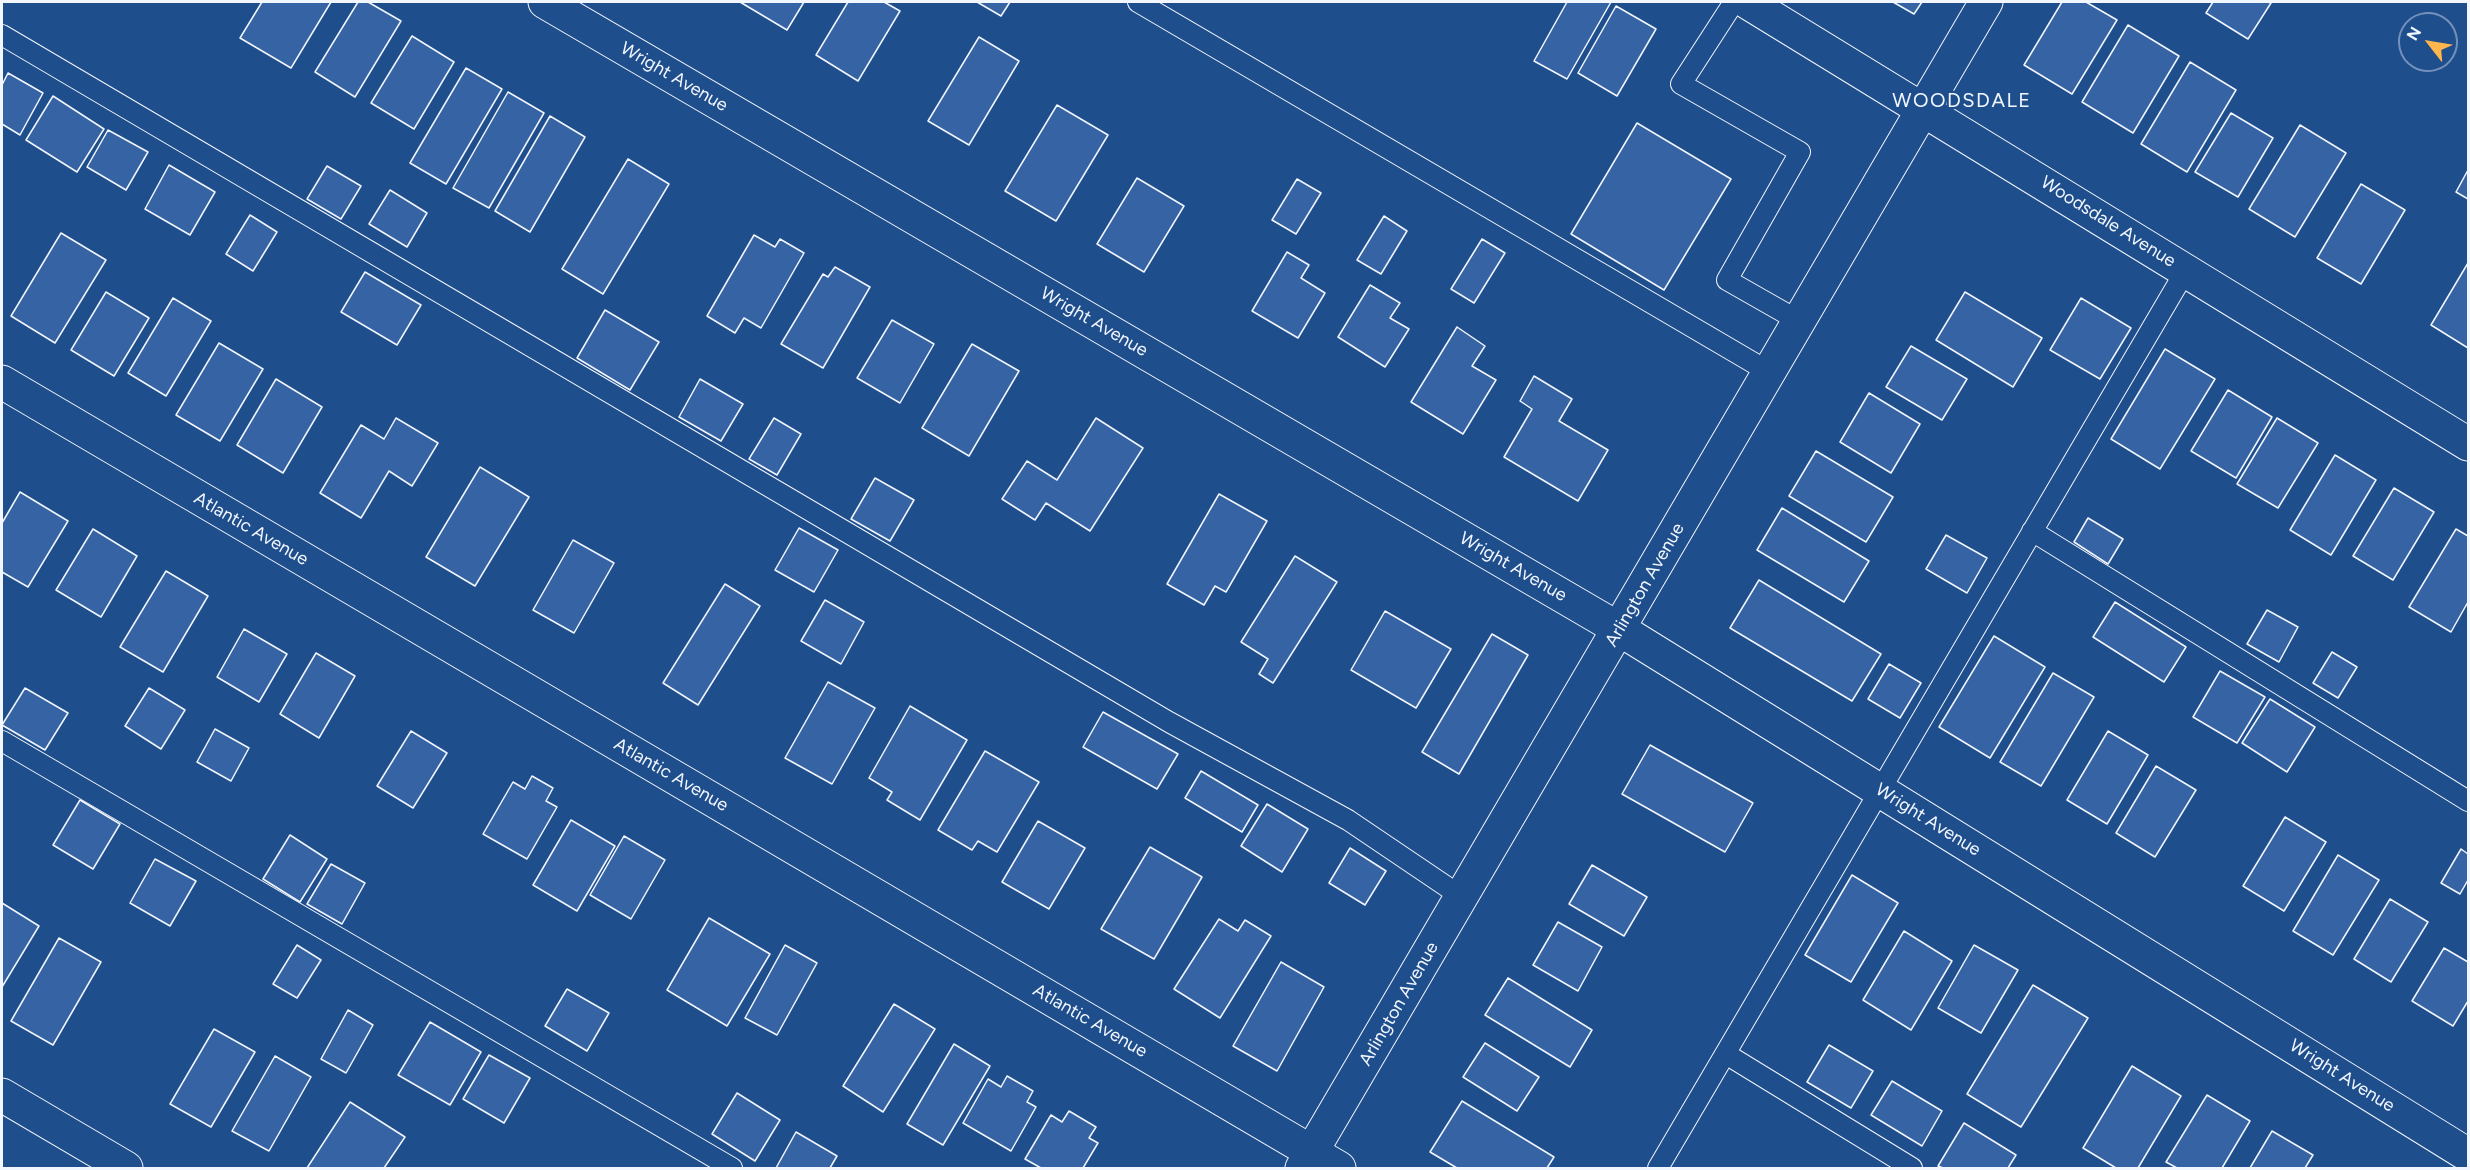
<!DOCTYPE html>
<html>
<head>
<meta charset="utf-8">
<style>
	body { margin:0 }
	#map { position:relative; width:2470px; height:1170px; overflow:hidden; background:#1f4e8c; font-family:Figtree,sans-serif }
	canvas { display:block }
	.frame { position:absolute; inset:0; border:3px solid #f2f6ff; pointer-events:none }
	.north { position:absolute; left:2398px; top:12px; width:60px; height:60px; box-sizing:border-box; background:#1f4e8c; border:2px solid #7391ba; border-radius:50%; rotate:301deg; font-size:16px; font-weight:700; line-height:24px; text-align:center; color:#f2f6ff }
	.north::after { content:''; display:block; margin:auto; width:21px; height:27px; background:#ffb74d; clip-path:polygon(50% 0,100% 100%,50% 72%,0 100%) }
</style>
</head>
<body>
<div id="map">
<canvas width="2470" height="1170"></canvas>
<div class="frame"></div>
<div class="north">N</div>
</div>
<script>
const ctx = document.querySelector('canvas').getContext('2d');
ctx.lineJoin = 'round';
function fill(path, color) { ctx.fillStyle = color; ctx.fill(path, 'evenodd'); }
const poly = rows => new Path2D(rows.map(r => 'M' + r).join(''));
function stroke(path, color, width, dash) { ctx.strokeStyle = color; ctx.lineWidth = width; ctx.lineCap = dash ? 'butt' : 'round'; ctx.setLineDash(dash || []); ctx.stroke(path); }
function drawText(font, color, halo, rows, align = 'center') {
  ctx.font = font + ' Figtree,sans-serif'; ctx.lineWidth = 4.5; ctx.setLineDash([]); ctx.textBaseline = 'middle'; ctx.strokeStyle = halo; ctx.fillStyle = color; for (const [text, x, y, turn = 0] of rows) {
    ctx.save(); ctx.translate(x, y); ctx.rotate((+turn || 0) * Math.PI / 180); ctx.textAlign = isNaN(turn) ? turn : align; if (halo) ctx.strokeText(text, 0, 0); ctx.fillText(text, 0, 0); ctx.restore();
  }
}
const building = poly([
	[262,2,331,2,291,68,240,38,262,2],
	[358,2,368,2,401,21,355,97,315,72,358,2],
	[740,2,804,2,787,30,740,2],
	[848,2,884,2,900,11,858,81,816,55,848,2],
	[977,2,1010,2,1001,16,977,2],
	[1567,2,1611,2,1567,79,1534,61,1567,2],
	[1893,2,1922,2,1914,14,1893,2],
	[2062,2,2086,2,2117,20,2072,94,2024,65,2062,2],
	[2213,2,2268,2,2271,3,2248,39,2206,13,2213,2],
	[1616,6,1656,29,1617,96,1578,73,1616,6],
	[2128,25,2179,56,2133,133,2082,102,2128,25],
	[412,36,454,62,414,129,371,103,412,36],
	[979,37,1019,61,969,145,928,121,979,37],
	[2190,62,2236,90,2187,172,2141,144,2190,62],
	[466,68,502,89,446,184,410,163,466,68],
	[8,73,43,93,20,135,2,124,2,85,8,73],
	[508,92,544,113,489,208,453,188,508,92],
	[53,96,104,129,77,172,26,140,53,96],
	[1057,105,1108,135,1056,221,1005,191,1057,105],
	[2231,113,2273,138,2238,197,2195,172,2231,113],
	[550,116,585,137,530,232,495,211,550,116],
	[1637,123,1731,179,1664,290,1571,234,1637,123],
	[2300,125,2346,153,2295,237,2249,209,2300,125],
	[108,130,148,152,126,190,87,167,108,130],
	[628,159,669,184,603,294,562,269,628,159],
	[169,165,215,192,190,235,145,209,169,165],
	[327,166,361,186,341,219,307,199,327,166],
	[2468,170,2468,199,2456,192,2468,170],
	[1137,178,1184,206,1144,272,1097,244,1137,178],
	[1297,179,1321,193,1296,234,1272,220,1297,179],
	[2361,184,2405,210,2361,284,2317,258,2361,184],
	[390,190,427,213,407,247,369,224,390,190],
	[250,215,277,232,253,271,226,254,250,215],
	[1384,216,1407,231,1381,274,1357,260,1384,216],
	[61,233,106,260,55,343,11,316,61,233],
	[754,235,775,247,780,239,804,253,761,328,744,318,735,333,707,316,754,235],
	[1482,239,1505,253,1474,303,1451,289,1482,239],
	[1287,252,1309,265,1301,278,1325,293,1298,338,1252,311,1287,252],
	[2468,263,2468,348,2431,325,2468,263],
	[835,267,870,287,823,368,781,344,823,274,828,277,835,267],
	[365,272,421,305,397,345,341,312,365,272],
	[1370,285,1400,303,1390,318,1409,329,1385,367,1338,337,1370,285],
	[106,292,149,318,114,376,71,350,106,292],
	[1965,292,2042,338,2013,387,1936,340,1965,292],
	[173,298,211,321,166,396,128,373,173,298],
	[2081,298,2131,328,2100,379,2050,350,2081,298],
	[605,310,659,342,630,390,577,358,605,310],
	[892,320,934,344,900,403,857,378,892,320],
	[1457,327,1485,346,1472,366,1496,380,1463,434,1411,402,1457,327],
	[219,343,263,369,220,441,176,415,219,343],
	[972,344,1019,371,969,456,922,428,972,344],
	[1911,346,1967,379,1942,420,1886,387,1911,346],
	[2165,349,2215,379,2160,469,2111,439,2165,349],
	[1534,376,1572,399,1559,421,1608,450,1578,501,1504,457,1532,409,1520,401,1534,376],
	[276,379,322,407,283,473,237,445,276,379],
	[700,379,743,404,721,441,679,417,700,379],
	[2228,390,2272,417,2236,478,2191,451,2228,390],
	[1869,393,1920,424,1891,473,1840,442,1869,393],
	[396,418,438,443,412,486,389,471,361,518,320,493,361,425,384,439,396,418],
	[774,418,801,434,777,475,749,459,774,418],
	[1096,418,1143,448,1090,531,1046,503,1035,520,1002,499,1027,461,1057,480,1096,418],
	[2277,418,2318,443,2278,508,2237,484,2277,418],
	[1816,451,1893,497,1866,542,1789,496,1816,451],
	[2335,455,2376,480,2331,555,2290,530,2335,455],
	[480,467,529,497,475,586,426,557,480,467],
	[875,478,914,500,890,541,851,519,875,478],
	[2394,488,2434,512,2393,580,2353,556,2394,488],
	[20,492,68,521,28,587,2,572,2,523,20,492],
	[1219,494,1267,521,1226,592,1215,586,1204,605,1167,584,1219,494],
	[1782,508,1869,561,1844,602,1757,550,1782,508],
	[2088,518,2123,539,2108,564,2074,542,2088,518],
	[799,528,838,550,814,592,775,570,799,528],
	[93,529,137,556,101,617,56,590,93,529],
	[2456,529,2468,536,2468,602,2451,632,2409,607,2456,529],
	[1946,535,1987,558,1967,593,1926,569,1946,535],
	[573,540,614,563,574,633,533,610,573,540],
	[1295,556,1337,582,1273,683,1259,674,1268,659,1241,642,1295,556],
	[166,571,208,596,163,672,120,647,166,571],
	[1759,580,1881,654,1852,701,1730,628,1759,580],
	[725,584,760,606,698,705,663,683,725,584],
	[825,600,864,622,841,664,801,641,825,600],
	[2115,602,2186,647,2164,682,2093,637,2115,602],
	[2267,610,2298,627,2279,662,2247,644,2267,610],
	[1385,611,1451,649,1416,708,1351,670,1385,611],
	[244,629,287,654,259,702,217,677,244,629],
	[1492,634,1528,655,1459,774,1422,752,1492,634],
	[1994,636,2045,667,1990,758,1939,727,1994,636],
	[2332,652,2357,667,2338,698,2313,683,2332,652],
	[316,653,355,676,319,738,280,714,316,653],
	[1889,664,1921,683,1900,718,1868,699,1889,664],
	[2220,671,2265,697,2237,743,2193,717,2220,671],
	[2053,673,2094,697,2041,786,2000,762,2053,673],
	[828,682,875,708,832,784,785,758,828,682],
	[25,688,68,713,45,750,2,725,25,688],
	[149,688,185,710,161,749,125,726,149,688],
	[2270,699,2315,727,2287,772,2242,743,2270,699],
	[910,706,967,740,920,820,887,800,892,792,869,778,910,706],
	[1103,712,1178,754,1157,789,1083,747,1103,712],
	[215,729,249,748,231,781,197,762,215,729],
	[411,731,447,753,413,808,377,786,411,731],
	[2108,731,2148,755,2107,824,2067,800,2108,731],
	[1650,745,1753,803,1725,852,1622,794,1650,745],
	[985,751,1039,782,997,852,978,841,972,850,938,830,985,751],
	[2156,766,2196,790,2155,857,2116,833,2156,766],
	[1201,771,1258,805,1242,832,1185,798,1201,771],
	[532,776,553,788,546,801,557,807,527,859,483,834,513,782,525,789,532,776],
	[80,800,120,824,93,869,53,845,80,800],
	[1267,804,1308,829,1282,872,1241,846,1267,804],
	[2285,817,2326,842,2284,911,2243,886,2285,817],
	[571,820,615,846,577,911,533,885,571,820],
	[1038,821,1085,848,1049,909,1002,882,1038,821],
	[290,835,327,859,300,902,263,879,290,835],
	[624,836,665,860,631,919,590,895,624,836],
	[1150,847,1202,877,1154,959,1101,929,1150,847],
	[1350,848,1386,871,1365,905,1329,883,1350,848],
	[2461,849,2468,854,2468,880,2460,894,2441,883,2461,849],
	[2338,855,2379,880,2333,955,2293,931,2338,855],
	[155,859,196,881,170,926,130,903,155,859],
	[331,864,365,883,342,924,307,904,331,864],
	[1592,865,1647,897,1624,936,1569,904,1592,865],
	[1852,875,1898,903,1851,982,1805,955,1852,875],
	[2390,899,2428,922,2391,982,2354,959,2390,899],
	[2,903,39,926,2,987,2,903],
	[709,918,770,954,727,1026,667,990,709,918],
	[1219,919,1238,931,1245,920,1271,936,1220,1018,1174,989,1219,919],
	[1558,922,1602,947,1578,991,1533,965,1558,922],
	[1904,931,1952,961,1911,1030,1863,1000,1904,931],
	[59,938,101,962,53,1045,11,1021,59,938],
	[297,945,321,960,297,998,273,984,297,945],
	[785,945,817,963,777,1035,745,1018,785,945],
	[1974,945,2018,970,1981,1033,1938,1008,1974,945],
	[2444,948,2468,962,2468,1001,2453,1026,2412,1001,2444,948],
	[1281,962,1324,987,1277,1071,1233,1046,1281,962],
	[1508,978,1592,1030,1570,1067,1485,1015,1508,978],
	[2033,985,2088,1018,2021,1127,1967,1094,2033,985],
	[567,989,609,1013,587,1051,545,1026,567,989],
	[894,1004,935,1029,883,1112,843,1086,894,1004],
	[348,1010,373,1025,346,1073,321,1059,348,1010],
	[430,1022,481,1052,450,1105,398,1075,430,1022],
	[214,1029,255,1052,211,1127,170,1104,214,1029],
	[1485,1043,1539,1077,1517,1111,1463,1077,1485,1043],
	[954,1044,990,1066,943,1145,907,1124,954,1044],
	[1829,1045,1873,1071,1851,1108,1807,1082,1829,1045],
	[489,1055,530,1078,504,1123,463,1099,489,1055],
	[275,1056,311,1077,269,1151,232,1131,275,1056],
	[2132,1066,2181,1096,2138,1168,2116,1168,2083,1148,2132,1066],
	[1007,1076,1033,1091,1027,1102,1036,1107,1011,1151,963,1123,988,1079,1001,1087,1007,1076],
	[1892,1081,1942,1111,1922,1146,1871,1115,1892,1081],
	[737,1093,780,1120,755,1161,712,1134,737,1093],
	[2207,1095,2250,1121,2222,1168,2177,1168,2166,1162,2207,1095],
	[1462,1101,1554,1157,1547,1168,1457,1168,1430,1152,1462,1101],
	[350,1102,405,1137,384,1168,307,1168,350,1102],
	[1069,1111,1096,1127,1089,1138,1098,1143,1083,1168,1041,1168,1025,1159,1051,1115,1062,1122,1069,1111],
	[1964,1123,2016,1155,2008,1168,1943,1168,1938,1166,1964,1123],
	[2272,1131,2313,1155,2305,1168,2250,1168,2272,1131],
	[796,1132,837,1156,830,1168,776,1168,796,1132]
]);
fill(building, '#3563a3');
stroke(building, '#f2f6ff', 1.5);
const service = poly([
	[1138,2,1769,372],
	[1734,2,1681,84,1800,152,1727,280,1799,321],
	[2,35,1169,722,1348,820,1462,897],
	[2032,531,2468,801],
	[2,741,732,1168],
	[1726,1054,1912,1168],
	[1658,1168,2186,270]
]);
const minor = poly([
	[545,2,1619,629,2468,1155],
	[2,382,1339,1168],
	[2,1095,126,1168]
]);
const tertiary = poly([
	[1747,2,2468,444],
	[1302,1168,1986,2]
]);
stroke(service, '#f2f6ff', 22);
stroke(minor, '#f2f6ff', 35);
stroke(tertiary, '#f2f6ff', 35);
stroke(service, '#1f4e8c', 20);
stroke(minor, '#1f4e8c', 33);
stroke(tertiary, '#1f4e8c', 33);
drawText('18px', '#f2f6ff', '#1f4e8c', [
	["Wright Avenue",674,77,30],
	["Woodsdale Avenue",2108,222,32],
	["Wright Avenue",1094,322,30],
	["Atlantic Avenue",251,529,30],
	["Wright Avenue",1513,567,30],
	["Arlington Avenue",1645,585,-60],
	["Atlantic Avenue",671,775,30],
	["Wright Avenue",1928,820,32],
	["Arlington Avenue",1399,1004,-60],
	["Atlantic Avenue",1090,1021,30],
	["Wright Avenue",2342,1076,32]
]);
ctx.letterSpacing = '1.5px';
drawText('20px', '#f2f6ff', '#1f4e8c', [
	["WOODSDALE",1962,101]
]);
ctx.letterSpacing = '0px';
</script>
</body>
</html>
